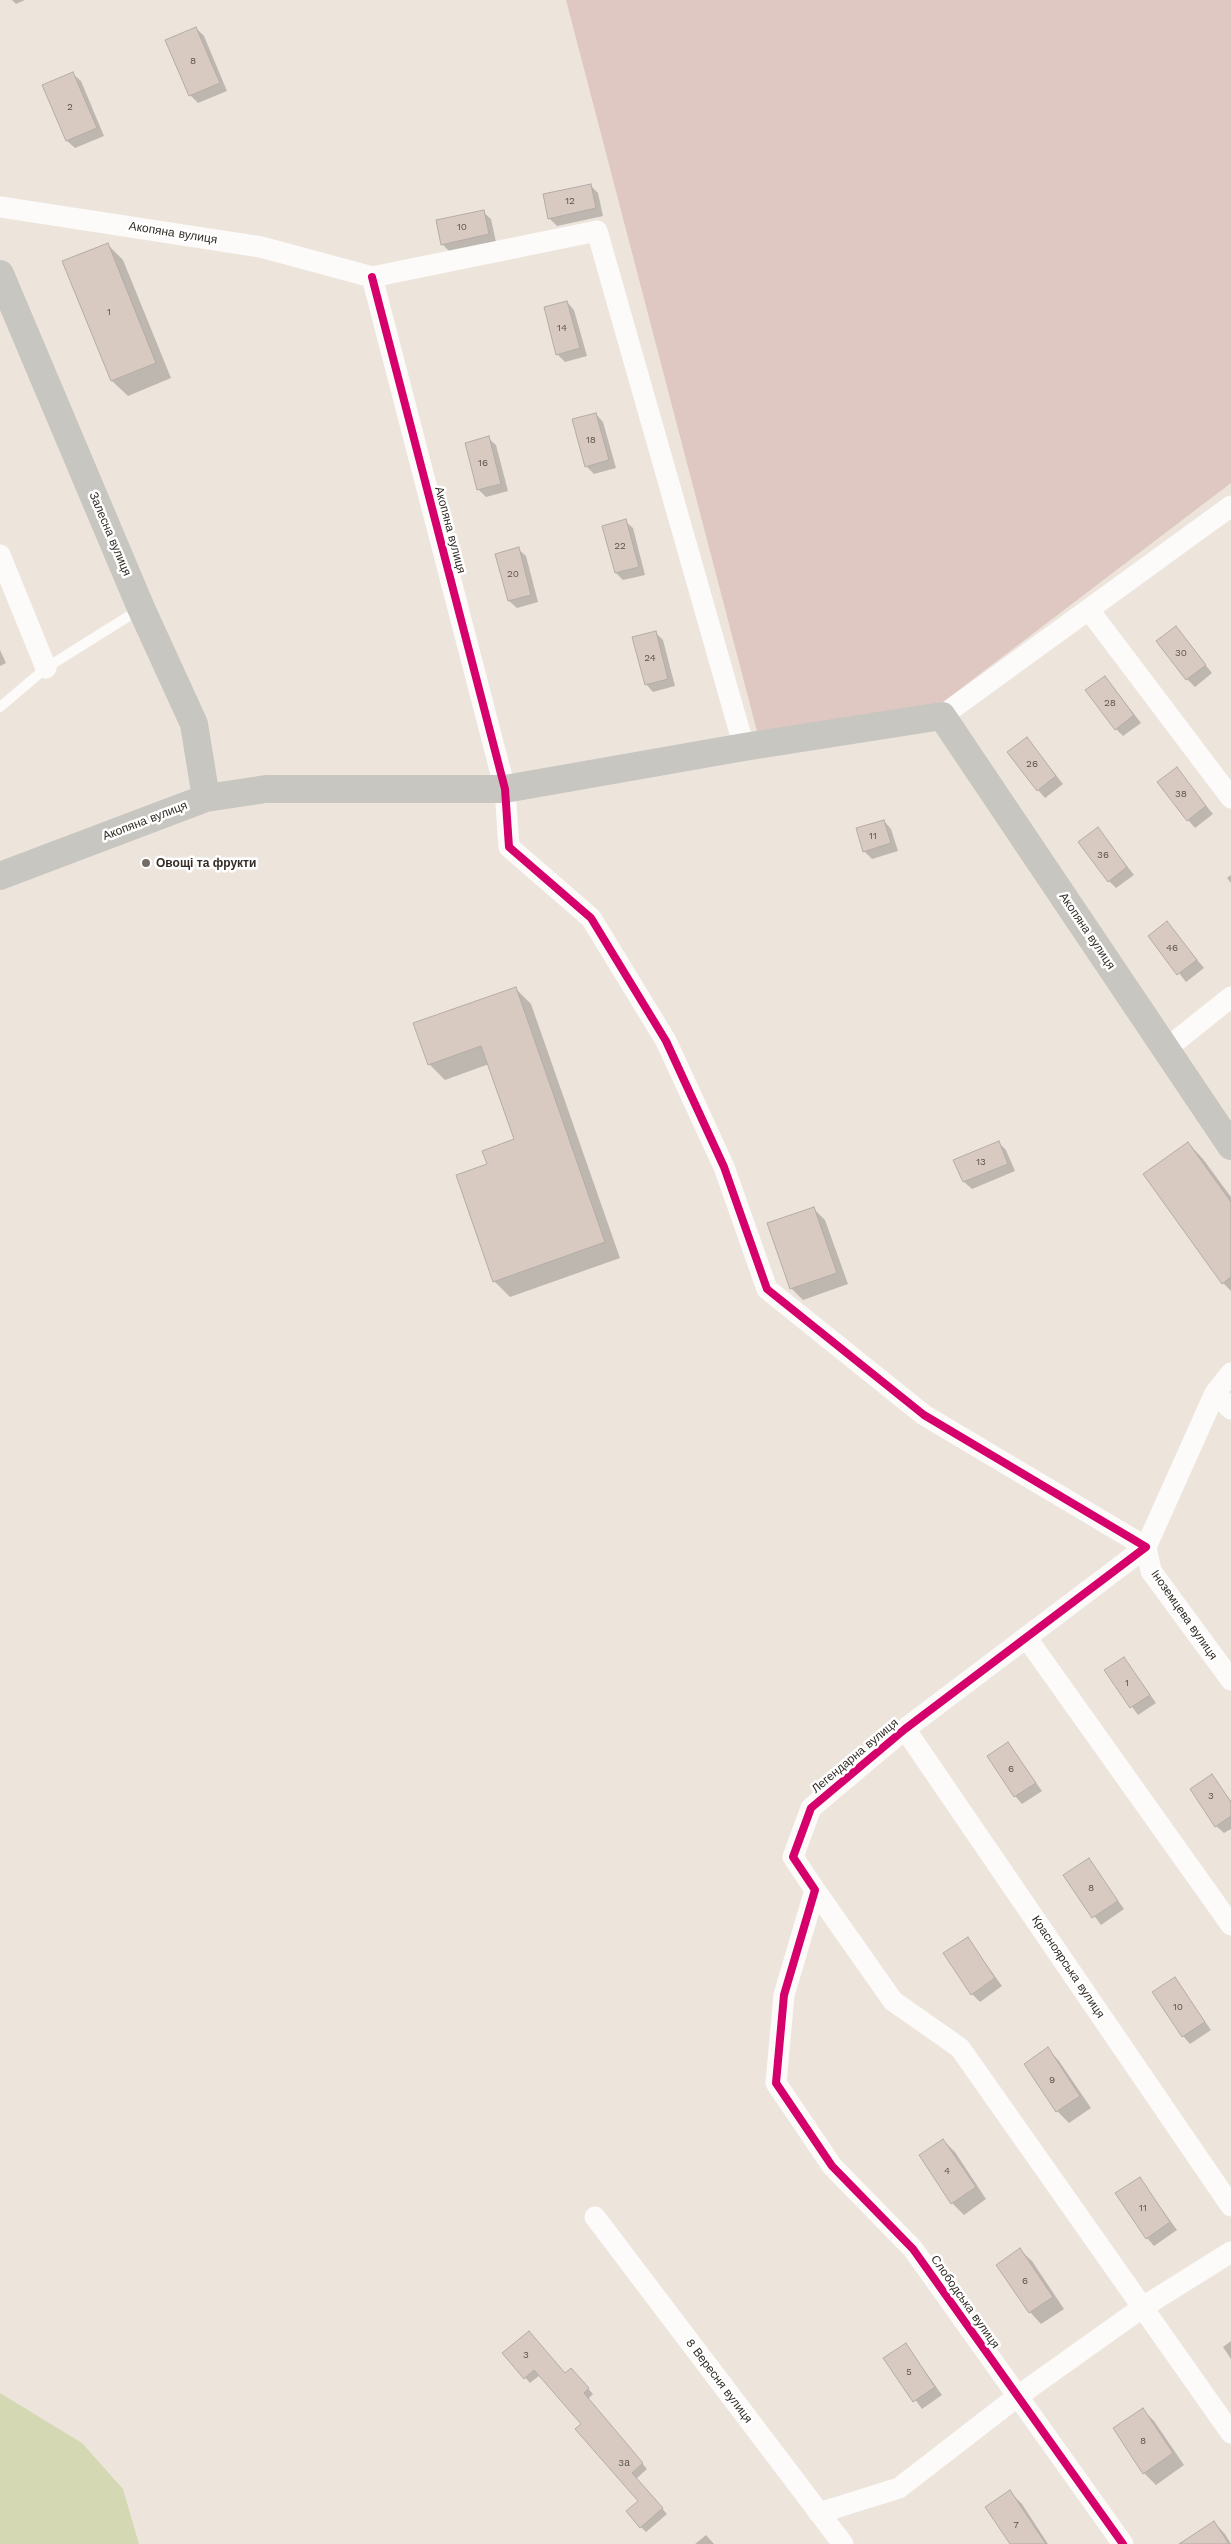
<!DOCTYPE html>
<html>
<head>
<meta charset="utf-8">
<style>
	body { margin:0 }
	canvas { display:block; background:#ede5dc }
</style>
</head>
<body>
<canvas width="1231" height="2544"></canvas>
<script>
const ctx = document.querySelector('canvas').getContext('2d');
ctx.lineJoin = 'round';
function fill(path, color) { ctx.fillStyle = color; ctx.fill(path, 'evenodd'); }
const poly = rows => new Path2D(rows.map(r => 'M' + r).join(''));
function stroke(path, color, width, dash) { ctx.strokeStyle = color; ctx.lineWidth = width; ctx.lineCap = dash ? 'butt' : 'round'; ctx.setLineDash(dash || []); ctx.stroke(path); }
function drawText(font, color, halo, rows, align = 'center') {
  ctx.font = font + ' "Work Sans",sans-serif'; ctx.lineWidth = 5; ctx.setLineDash([]); ctx.textBaseline = 'middle'; ctx.strokeStyle = halo; ctx.fillStyle = color; for (const [text, x, y, turn = 0] of rows) {
    ctx.save(); ctx.translate(x, y); ctx.rotate((+turn || 0) * Math.PI / 180); ctx.textAlign = isNaN(turn) ? turn : align; if (halo) ctx.strokeText(text, 0, 0); ctx.fillText(text, 0, 0); ctx.restore();
  }
}
fill(poly([
	[566,0,1231,0,1231,483,943,702,758,735]
]), '#dfc7c2');
fill(poly([
	[0,2393,82,2443,123,2489,139,2544,0,2544]
]), '#d4d9b3');
fill(poly([
	[12,0,25,0,16,4],
	[196,28,204,36,227,91,198,103,190,95],
	[73,74,81,81,104,136,75,148,67,141,44,86],
	[590,185,598,193,603,216,557,226,549,218],
	[483,212,491,219,496,242,450,252,442,244],
	[107,244,123,260,171,378,128,396,112,381],
	[567,302,574,310,587,356,565,362,557,354],
	[596,414,603,422,616,468,594,474,586,466],
	[488,438,496,445,508,491,486,497,479,490,466,444],
	[625,521,633,528,645,575,623,580,616,573],
	[518,549,526,556,538,602,517,608,509,601],
	[1176,628,1212,673,1195,687,1187,679],
	[655,632,663,640,675,686,653,692,646,684],
	[0,650,6,663,0,666],
	[1105,677,1141,723,1123,736,1116,729],
	[1027,739,1063,784,1045,798,1038,790],
	[1176,769,1213,814,1195,828,1188,820],
	[884,821,891,829,898,851,872,859,864,851],
	[1098,829,1134,875,1116,888,1109,881],
	[1231,875,1231,883,1227,878],
	[1167,923,1204,968,1186,982,1150,936],
	[515,988,531,1004,620,1258,510,1297,494,1281,488,1164,516,1140,489,1064,445,1080,429,1064],
	[998,1142,1006,1150,1015,1171,972,1189,964,1182,955,1160],
	[1188,1143,1203,1159,1231,1197,1231,1291,1223,1283],
	[813,1208,825,1220,848,1284,803,1300,791,1288],
	[1124,1658,1156,1703,1138,1715,1106,1671],
	[1008,1744,1042,1791,1022,1804,1015,1796],
	[1212,1776,1231,1801,1231,1829,1224,1833,1216,1826],
	[1089,1860,1124,1909,1101,1925,1065,1876],
	[968,1939,1002,1986,980,2002,972,1994],
	[1175,1979,1211,2030,1190,2044,1183,2036],
	[1048,2049,1059,2061,1091,2108,1069,2123,1057,2111],
	[943,2140,955,2152,986,2199,964,2215,952,2203],
	[1139,2178,1177,2230,1154,2246,1147,2238],
	[1020,2250,1032,2261,1064,2309,1041,2324,1030,2312],
	[1231,2341,1231,2359,1223,2347],
	[906,2345,942,2395,922,2409,885,2358],
	[504,2354,566,2374,576,2375,593,2394,588,2399,647,2469,636,2479,667,2514,646,2532,641,2527,640,2502,583,2424,540,2375,530,2383],
	[1143,2410,1154,2421,1184,2465,1156,2485,1144,2473],
	[1010,2492,1022,2504,1048,2544,1012,2544],
	[1214,2522,1225,2534,1231,2544,1188,2544],
	[706,2535,714,2544,695,2544]
]), '#0003');
const building = poly([
	[196,27,220,83,189,96,165,40,196,27],
	[73,72,97,128,66,141,42,85,73,72],
	[591,184,596,208,548,219,543,194,591,184],
	[484,210,489,234,441,245,436,220,484,210],
	[108,243,156,363,111,381,62,261,108,243],
	[567,301,580,348,556,355,544,307,567,301],
	[596,413,609,460,585,467,572,419,596,413],
	[489,436,501,484,477,490,465,443,489,436],
	[626,519,639,567,615,573,602,526,626,519],
	[519,547,531,595,508,601,495,554,519,547],
	[1176,626,1206,665,1186,680,1156,641,1176,626],
	[656,631,668,679,645,685,632,637,656,631],
	[1105,676,1134,715,1115,730,1085,690,1105,676],
	[1027,737,1056,776,1037,791,1007,752,1027,737],
	[1177,767,1206,806,1187,821,1157,782,1177,767],
	[884,820,891,843,863,852,856,828,884,820],
	[1098,827,1127,867,1108,882,1078,842,1098,827],
	[1167,921,1197,960,1177,975,1148,936,1167,921],
	[516,987,605,1242,493,1282,456,1175,487,1164,482,1151,514,1139,481,1046,428,1065,413,1023,516,987],
	[999,1141,1008,1164,963,1182,953,1160,999,1141],
	[1188,1142,1231,1202,1231,1277,1222,1284,1143,1174,1188,1142],
	[814,1207,837,1273,790,1289,767,1223,814,1207],
	[1124,1657,1150,1695,1130,1708,1104,1670,1124,1657],
	[1008,1742,1036,1783,1014,1797,987,1756,1008,1742],
	[1212,1774,1231,1802,1231,1816,1215,1827,1190,1789,1212,1774],
	[1089,1858,1118,1901,1092,1918,1063,1875,1089,1858],
	[968,1937,995,1978,971,1995,943,1953,968,1937],
	[1175,1977,1205,2022,1182,2037,1152,1992,1175,1977],
	[1048,2047,1080,2096,1056,2112,1024,2064,1048,2047],
	[943,2139,976,2187,951,2204,919,2155,943,2139],
	[1140,2177,1170,2222,1146,2239,1115,2193,1140,2177],
	[1020,2248,1053,2297,1029,2313,996,2265,1020,2248],
	[529,2331,565,2373,571,2368,589,2388,584,2393,643,2463,632,2473,663,2508,640,2528,626,2511,638,2501,575,2429,581,2424,534,2370,524,2379,502,2353,529,2331],
	[906,2343,935,2387,913,2402,883,2358,906,2343],
	[1143,2408,1173,2453,1143,2474,1113,2428,1143,2408],
	[1010,2490,1046,2544,1010,2544,985,2507,1010,2490],
	[1214,2521,1229,2544,1179,2544,1214,2521]
]);
fill(building, '#d8cac1');
stroke(building, '#b4aca7', 1);
stroke(poly([
	[0,707,46,668,140,609]
]), '#fcfbfa', 10);
stroke(poly([
	[0,207,261,247,372,277,597,231,744,747],
	[372,277,505,789,509,847,591,918,666,1041,724,1167,767,1289,924,1415,1146,1547],
	[0,555,46,668],
	[1089,610,1231,798],
	[942,716,1231,506],
	[1166,1049,1231,997],
	[1215,1393,1231,1409],
	[1146,1547,1215,1393,1231,1373],
	[1146,1547,1151,1571,1231,1680],
	[1026,1637,1231,1925],
	[905,1729,1231,2206],
	[815,1890,893,2001,960,2048,1231,2433],
	[595,2217,843,2544],
	[819,2513,899,2488,1018,2396,1143,2307,1231,2252],
	[1123,2544,913,2249,832,2166,776,2083,784,1995,815,1890,793,1857,811,1808,905,1729,1146,1547]
]), '#fcfbfa', 21);
stroke(poly([
	[0,274,141,608,194,724,206,798],
	[0,876,206,798,266,789,505,789,744,747,942,716,1231,1146]
]), '#c8c6c0', 28);
stroke(poly([
	[372,277,505,789,509,847,591,918,666,1041,724,1167,767,1289,924,1415,1146,1547,905,1729,811,1808,793,1857,815,1890,784,1995,776,2083,832,2166,913,2249,1123,2544]
]), '#d6006c', 8);
for (const [x, y, r, color] of [
	[146,863,5,"#736d65"]
]) { const dot = new Path2D(); dot.arc(x, y, r, 0, 2 * Math.PI); ctx.fillStyle = color; ctx.fill(dot); stroke(dot, '#fff', 2); }
drawText('10px', '#5c544c', null, [
	["8",193,61],
	["2",70,107],
	["12",570,201],
	["10",462,227],
	["1",109,312],
	["14",562,328],
	["18",591,440],
	["16",483,463],
	["22",620,546],
	["20",513,574],
	["30",1181,653],
	["24",650,658],
	["28",1110,703],
	["26",1032,764],
	["38",1181,794],
	["11",873,836],
	["36",1103,855],
	["46",1172,948],
	["13",981,1162],
	["1",1127,1683],
	["6",1011,1769],
	["3",1211,1796],
	["8",1091,1888],
	["10",1178,2007],
	["9",1052,2080],
	["4",947,2171],
	["11",1143,2208],
	["6",1025,2281],
	["3",526,2355],
	["5",909,2372],
	["8",1143,2441],
	["3а",624,2463],
	["7",1016,2525]
]);
drawText('12px', '#322c25', '#fff', [
	["Акопяна вулиця",173,233,9],
	["Акопяна вулиця",450,530,75],
	["Залесна вулиця",110,534,67],
	["Акопяна вулиця",145,821,-21],
	["Акопяна вулиця",1087,931,56],
	["Іноземцева вулиця",1184,1615,55],
	["Легендарна вулиця",855,1756,-40],
	["Красноярська вулиця",1068,1967,56],
	["Слободська вулиця",965,2302,55],
	["8 Вересня вулиця",719,2381,53]
]);
drawText('bold 12px', '#322c25', '#fff', [
	["Овощі та фрукти",156,863]
], 'left');
</script>
</body>
</html>
